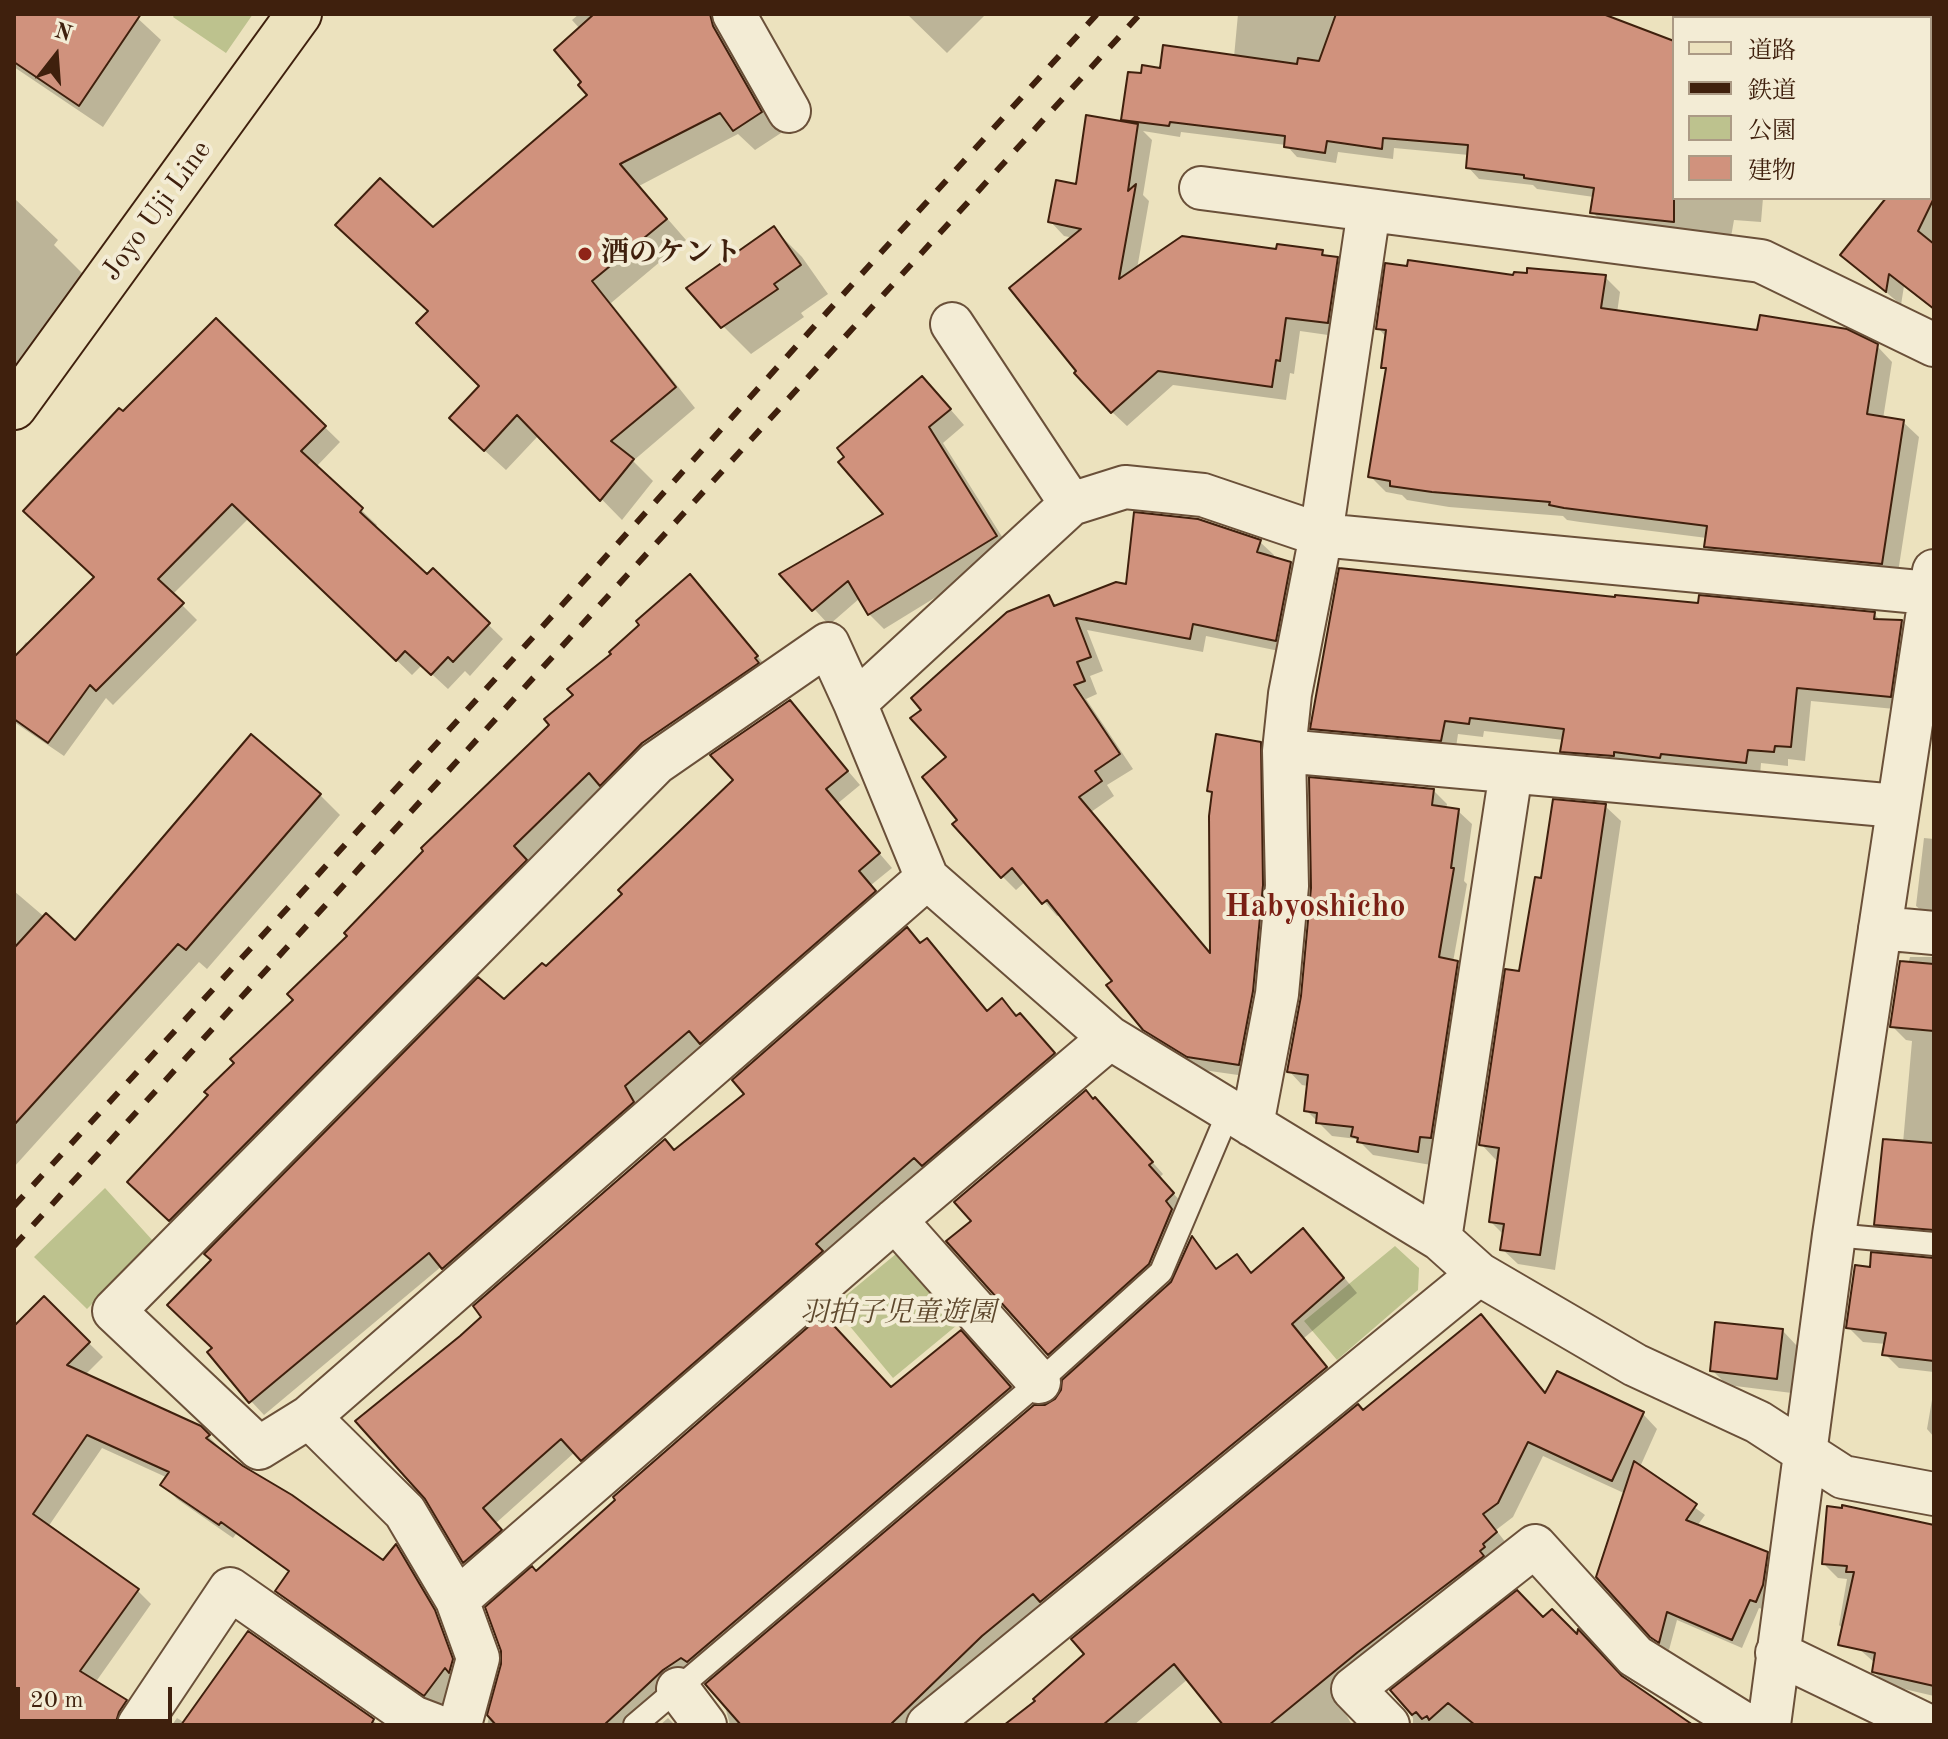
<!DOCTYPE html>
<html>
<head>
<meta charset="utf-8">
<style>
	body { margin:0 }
	#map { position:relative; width:1948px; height:1739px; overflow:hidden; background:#ece2be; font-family:"Old Standard TT","Noto Serif JP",serif }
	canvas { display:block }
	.frame { position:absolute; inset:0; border:16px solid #3f200d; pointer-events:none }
	.legend { position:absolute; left:1672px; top:16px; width:260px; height:184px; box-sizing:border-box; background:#f3ecd5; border:2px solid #ab9a85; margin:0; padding:10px 14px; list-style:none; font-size:24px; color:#3f200d }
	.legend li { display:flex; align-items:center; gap:16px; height:40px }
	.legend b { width:40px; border:2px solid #ab9a85 }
	.north { position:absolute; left:16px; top:16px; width:80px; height:80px; -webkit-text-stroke:6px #f3ecd5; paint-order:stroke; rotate:17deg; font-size:22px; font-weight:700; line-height:32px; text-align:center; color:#3f200d }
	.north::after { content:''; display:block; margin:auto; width:28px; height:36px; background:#3f200d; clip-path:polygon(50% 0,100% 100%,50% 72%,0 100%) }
	.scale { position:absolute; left:16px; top:1687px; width:156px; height:36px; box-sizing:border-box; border:4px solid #3f200d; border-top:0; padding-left:10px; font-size:24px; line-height:28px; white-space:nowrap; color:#3f200d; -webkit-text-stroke:6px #f3ecd5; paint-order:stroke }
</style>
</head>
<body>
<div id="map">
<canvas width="1948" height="1739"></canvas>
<div class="frame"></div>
<ul class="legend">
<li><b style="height:10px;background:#ece2be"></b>道路</li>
<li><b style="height:10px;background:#3f200d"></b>鉄道</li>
<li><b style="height:22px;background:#bdc28e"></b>公園</li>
<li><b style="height:22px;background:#d0927d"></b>建物</li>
</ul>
<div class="north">N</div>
<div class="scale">20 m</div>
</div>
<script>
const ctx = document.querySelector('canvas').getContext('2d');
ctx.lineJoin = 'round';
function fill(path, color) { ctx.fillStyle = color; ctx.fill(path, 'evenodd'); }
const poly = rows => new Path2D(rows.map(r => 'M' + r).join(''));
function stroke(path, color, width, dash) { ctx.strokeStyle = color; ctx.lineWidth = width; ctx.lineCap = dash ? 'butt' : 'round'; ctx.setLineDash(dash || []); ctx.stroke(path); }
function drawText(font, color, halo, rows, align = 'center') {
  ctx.font = font + ' "Old Standard TT","Noto Serif JP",serif'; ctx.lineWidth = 8; ctx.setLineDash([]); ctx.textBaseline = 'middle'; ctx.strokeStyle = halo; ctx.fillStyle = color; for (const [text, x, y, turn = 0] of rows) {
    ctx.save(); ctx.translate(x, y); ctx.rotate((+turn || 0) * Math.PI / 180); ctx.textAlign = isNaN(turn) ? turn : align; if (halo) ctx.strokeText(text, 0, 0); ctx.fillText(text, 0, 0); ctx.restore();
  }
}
fill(poly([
	[175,14,253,14,226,53,173,17],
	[105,1188,154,1242,87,1309,34,1257],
	[1395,1246,1419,1268,1418,1290,1337,1360,1304,1321],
	[902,1249,962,1321,893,1378,833,1306]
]), '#bdc28e');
fill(poly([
	[14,14,133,14,161,40,103,127,14,67],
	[579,14,724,14,733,48,781,133,755,150,738,134,639,186,686,240,611,303,695,408,633,461,653,481,622,520,539,435,506,470,472,439,482,386,430,312,433,230,590,95,584,82,580,29,572,20],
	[907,14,986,14,947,53],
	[1238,14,1597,14,1674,45,1674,198,1763,198,1761,222,1734,220,1731,237,1604,223,1592,212,1594,197,1537,189,1533,185,1479,179,1468,167,1469,155,1394,148,1393,159,1338,152,1336,163,1297,157,1286,145,1181,132,1180,137,1143,131,1152,140,1143,195,1149,201,1137,269,1278,252,1322,252,1328,257,1337,259,1351,273,1342,337,1300,331,1294,374,1290,373,1286,400,1173,385,1127,426,1112,412,1074,238,1064,236,1050,221,1128,124,1123,119,1142,75,1234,57],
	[1754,14,1916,14,1914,18,1752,18],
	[1930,115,1934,116,1934,310,1904,286,1901,305,1843,255,1889,198,1930,198],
	[14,198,58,240,54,245,86,277,14,400],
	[774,229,802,257,828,294,801,313,804,317,751,354,723,326],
	[1515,277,1605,277,1620,292,1617,313,1877,346,1892,362,1883,419,1903,422,1919,437,1897,579,1722,562,1706,547,1707,538,1580,522,1567,520,1563,516,1449,507,1407,500,1402,495,1386,492,1371,477,1388,371,1383,367,1387,338,1378,328],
	[216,321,340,442,316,467,377,525,374,528,427,577,433,571,503,639,470,676,465,671,448,689,422,665,412,675,249,518,172,595,197,620,113,705,106,698,64,756,14,722,14,660,26,642,29,645,96,578,123,414],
	[937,394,964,425,943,443,1011,551,884,629,869,614,860,598,829,625,782,574,886,514],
	[1260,542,1274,555,1273,559,1290,563,1304,577,1289,653,1206,636,1203,652,1087,630,1103,671,1090,676,1097,694,1086,699,1133,769,1107,785,1114,796,1091,812,1212,956,1214,795,1210,790,1260,744,1274,757,1276,900,1252,1077,1203,1070,1159,1043,1145,1029,1114,981,1061,914,1057,916,1026,881,1016,890,1002,876,960,820,949,757,1049,598,1058,607,1128,586],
	[690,576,771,672,603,787,527,861,540,876,185,1234,145,1196,295,1000,350,936,551,725,614,654],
	[1617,599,1874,614,1882,622,1901,622,1915,637,1905,710,1811,701,1805,761,1788,759,1788,766,1761,763,1760,776,1577,765,1562,751,1564,740,1484,731,1483,737,1458,734,1455,754,1327,743,1313,729],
	[789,702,860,785,837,804,892,868,871,885,888,905,715,1056,703,1044,637,1101,646,1116,457,1281,442,1266,264,1415,251,1401,505,1001,546,969,625,894,736,780],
	[1433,790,1447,804,1446,809,1458,811,1472,824,1464,881,1467,884,1453,962,1471,976,1431,1165,1373,1155,1357,1139,1332,1136,1306,1110,1308,1086,1302,1085,1289,1071],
	[320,795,340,815,207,969,199,962,14,1167,14,891,75,943],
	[1605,806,1621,821,1555,1270,1518,1264,1502,1249,1504,1235,1491,1222,1500,1160,1496,1160,1481,1144,1542,881],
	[1924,838,1934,839,1934,921,1916,906],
	[1910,957,1934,957,1934,1242,1890,1238,1876,1224,1903,1143,1912,1041,1906,1040,1892,1026],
	[1002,1001,1035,1030,1068,1069,596,1474,575,1452,496,1523,514,1545,479,1576,465,1562,427,1498,462,1338,675,1151,988,1012],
	[1107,1111,1163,1174,1159,1178,1185,1206,1161,1276,1061,1366,1049,1354],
	[1192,1239,1218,1270,1237,1256,1253,1274,1317,1245,1357,1293,1304,1338,1340,1382,918,1725,730,1725,726,1710,707,1685,1045,1407,1057,1401,1172,1283],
	[1934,1260,1934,1372,1899,1368,1885,1354,1886,1344,1863,1342,1848,1327,1872,1269],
	[44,1299,103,1357,85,1375,200,1428,222,1450,220,1451,383,1562,396,1547,409,1560,449,1626,466,1674,455,1715,440,1709,292,1605,278,1591,290,1573,236,1534,233,1538,177,1499,163,1485,168,1478,102,1448,48,1527,137,1590,151,1604,95,1683,125,1702,139,1716,135,1725,21,1725,14,1719,14,1329],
	[1481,1317,1547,1394,1643,1414,1657,1429,1640,1467,1705,1515,1697,1526,1767,1554,1776,1564,1766,1610,1759,1608,1742,1648,1677,1620,1669,1650,1662,1646,1652,1636,1626,1494,1543,1456,1513,1517,1496,1530,1510,1548,1344,1697,1344,1711,1352,1725,1225,1725,1188,1679,1134,1725,1007,1725,1038,1701,1363,1412],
	[1782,1330,1797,1346,1792,1393,1727,1385,1712,1370],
	[975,1347,1024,1402,645,1725,487,1725,503,1664,536,1573],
	[1934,1388,1934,1437,1927,1429],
	[1934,1527,1934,1696,1887,1685,1873,1671,1875,1663,1858,1648,1852,1638,1839,1625,1847,1579,1838,1578,1824,1564],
	[1543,1620,1623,1679,1690,1725,1413,1725,1413,1718,1392,1692],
	[248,1633,379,1725,172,1725,177,1718,185,1723],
	[668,1718,675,1725,660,1725]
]), '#0003');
const building = poly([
	[14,14,141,14,79,106,14,62,14,14],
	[594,14,710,14,713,26,762,112,733,131,720,113,620,164,667,219,592,281,676,387,611,441,634,459,600,501,517,415,484,451,449,418,479,386,416,323,428,311,335,225,380,178,433,227,587,95,578,85,581,82,554,50,594,14],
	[1336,14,1603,14,1674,41,1674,222,1590,213,1594,188,1524,178,1524,175,1466,168,1468,145,1383,138,1382,149,1327,141,1325,153,1284,147,1285,136,1170,122,1169,126,1121,120,1128,72,1141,73,1142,65,1160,68,1163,45,1297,64,1298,58,1319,61,1336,14],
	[1086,115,1138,124,1128,191,1136,184,1119,279,1182,236,1276,249,1277,244,1323,250,1322,255,1338,257,1328,323,1286,318,1280,361,1276,360,1272,387,1158,371,1111,413,1074,373,1076,371,1009,288,1081,229,1048,222,1056,180,1076,184,1086,115],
	[1886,198,1934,198,1918,231,1934,244,1934,309,1889,274,1886,292,1840,255,1886,198],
	[774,226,801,265,774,284,778,289,721,328,686,288,774,226],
	[1408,260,1513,275,1514,272,1527,273,1527,268,1606,275,1601,308,1757,330,1760,315,1847,329,1878,344,1867,414,1904,420,1882,564,1704,547,1707,526,1564,508,1549,505,1550,502,1432,492,1390,486,1390,481,1368,477,1386,368,1381,368,1386,330,1376,329,1385,263,1407,266,1408,260],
	[216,318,326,426,301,451,363,508,360,512,427,574,433,568,490,623,453,662,448,657,431,675,405,651,396,661,232,504,158,579,184,603,96,691,90,685,48,743,14,719,14,657,94,577,23,511,119,408,123,411,216,318],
	[922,376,951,409,929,427,997,536,868,615,848,581,812,611,779,574,883,514,838,462,844,457,837,448,922,376],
	[1134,512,1198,519,1261,540,1257,552,1291,562,1276,641,1193,624,1190,639,1076,618,1091,657,1077,662,1085,681,1074,685,1120,754,1095,771,1102,781,1079,797,1210,953,1209,816,1212,792,1207,791,1216,734,1261,742,1263,885,1253,991,1239,1065,1187,1057,1143,1030,1106,985,1112,981,1047,900,1042,904,1012,868,1001,878,952,824,957,820,922,777,946,757,910,718,921,710,911,698,1007,612,1049,595,1054,606,1116,582,1126,584,1134,512],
	[1339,568,1615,597,1615,595,1698,603,1699,595,1875,612,1874,619,1902,620,1891,697,1797,688,1791,747,1775,746,1774,752,1748,750,1746,763,1661,754,1660,758,1614,752,1614,756,1560,752,1564,729,1470,718,1469,724,1445,721,1441,741,1310,729,1339,568],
	[690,574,758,656,755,658,759,663,642,743,600,786,589,773,514,846,527,860,169,1221,127,1182,208,1095,204,1092,234,1063,230,1059,293,1000,287,994,347,936,344,933,423,851,421,848,549,725,544,719,573,695,567,689,611,654,609,652,639,625,636,621,690,574],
	[790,700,848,771,826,789,880,853,859,871,876,891,700,1044,689,1031,625,1086,634,1102,442,1269,429,1253,249,1403,207,1352,212,1348,167,1305,211,1260,204,1254,478,977,504,999,542,963,546,966,622,894,618,890,733,780,710,755,790,700],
	[251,734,321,794,186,950,178,944,14,1125,14,948,46,913,75,940,251,734],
	[1309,777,1434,789,1432,805,1459,809,1451,868,1454,868,1439,957,1458,961,1431,1138,1420,1137,1418,1152,1357,1142,1358,1138,1351,1136,1353,1127,1316,1123,1317,1113,1304,1111,1308,1075,1287,1072,1301,996,1311,888,1309,777],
	[1553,799,1606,804,1540,1255,1500,1250,1504,1224,1489,1222,1499,1148,1479,1145,1505,969,1519,971,1535,877,1541,878,1553,799],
	[907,927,920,943,927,938,987,1011,1002,998,1016,1016,1020,1013,1055,1053,922,1166,914,1158,816,1244,823,1251,581,1461,561,1439,483,1508,502,1530,463,1563,425,1499,355,1421,460,1336,481,1317,473,1306,665,1139,674,1150,744,1094,732,1080,907,927],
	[1900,961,1934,964,1934,1031,1890,1027,1900,961],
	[1086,1090,1093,1099,1095,1097,1153,1162,1149,1165,1174,1193,1166,1201,1172,1209,1149,1264,1048,1355,946,1241,971,1221,954,1202,1086,1090],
	[1883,1139,1934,1143,1934,1230,1874,1225,1883,1139],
	[1303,1228,1344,1278,1292,1324,1327,1367,1040,1602,1033,1594,982,1636,890,1725,741,1725,705,1684,1034,1405,1045,1405,1055,1399,1061,1390,1062,1380,1171,1282,1192,1236,1216,1269,1237,1254,1251,1273,1303,1228],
	[1871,1252,1934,1258,1934,1361,1882,1355,1886,1333,1846,1328,1855,1265,1870,1267,1871,1252],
	[44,1296,90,1342,67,1365,201,1426,210,1435,206,1438,243,1466,292,1495,383,1560,396,1544,435,1610,453,1659,449,1673,445,1668,424,1696,275,1591,289,1571,221,1522,219,1525,160,1485,169,1472,87,1435,33,1514,139,1589,80,1671,127,1700,119,1712,115,1725,14,1725,14,1326,44,1296],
	[823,1314,891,1387,961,1330,1011,1387,687,1662,681,1658,663,1670,604,1725,496,1725,487,1715,501,1664,501,1651,485,1607,532,1566,536,1571,615,1500,613,1497,823,1314],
	[1481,1314,1545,1393,1557,1371,1644,1412,1612,1481,1528,1442,1498,1503,1483,1514,1497,1532,1483,1544,1485,1547,1480,1551,1484,1556,1358,1652,1269,1725,1223,1725,1174,1664,1103,1725,1004,1725,1035,1701,1033,1699,1084,1654,1071,1639,1358,1404,1363,1410,1481,1314],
	[1715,1322,1783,1329,1777,1379,1710,1371,1715,1322],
	[1634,1461,1697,1504,1686,1520,1768,1552,1763,1585,1756,1602,1750,1600,1732,1640,1667,1612,1659,1643,1650,1637,1596,1577,1634,1461],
	[1842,1505,1934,1525,1934,1686,1872,1672,1875,1653,1838,1645,1854,1572,1846,1572,1847,1566,1822,1564,1827,1506,1842,1508,1842,1505],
	[1517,1590,1543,1617,1552,1609,1577,1634,1578,1629,1622,1676,1693,1725,1475,1725,1448,1703,1429,1720,1427,1716,1422,1719,1416,1712,1412,1715,1390,1690,1517,1590],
	[248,1631,374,1719,371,1725,181,1725,248,1631]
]);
fill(building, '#d0927d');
stroke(building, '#3f200d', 2);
const lane = poly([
	[1834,1235,1934,1244],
	[635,1725,1039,1382,1161,1272,1229,1111]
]);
const street = poly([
	[734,14,789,111],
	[1930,29,1934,22],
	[1930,88,1934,90],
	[1201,188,1761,261,1934,345],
	[952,324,1071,504],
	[855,703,1071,504,1125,487,1203,495,1321,535,1929,593],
	[1284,751,1897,806],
	[1880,928,1934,933],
	[1252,1125,1277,994,1287,886,1284,751,1290,694,1321,535,1369,210],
	[895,1220,1039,1382],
	[1440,1239,1511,772],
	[309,1417,259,1448,114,1311,656,763,828,644,855,703,927,878],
	[457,1600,895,1220,1110,1038],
	[1777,1653,1926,1725],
	[678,1689,705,1725],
	[139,1725,230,1589,413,1717,434,1725],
	[460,1725,478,1658,457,1600,405,1512,309,1417,927,878,1110,1038,1440,1239,1479,1274,1635,1365,1758,1422,1843,1477,1934,1494],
	[928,1725,1479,1274],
	[1388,1725,1353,1689,1535,1546,1635,1656,1746,1725],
	[1769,1725,1834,1235,1934,571]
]);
const primary = poly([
	[14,407,299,14]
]);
stroke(lane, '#6a5039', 26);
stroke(street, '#6a5039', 46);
stroke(primary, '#3f200d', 48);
stroke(lane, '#f3ecd5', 22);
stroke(street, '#f3ecd5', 42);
stroke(primary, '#ece2be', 44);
stroke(poly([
	[14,1206,295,900,1097,14],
	[14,1246,1140,14]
]), '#3f200d', 6, [14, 14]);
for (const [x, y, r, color] of [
	[585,254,8,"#8f2418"]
]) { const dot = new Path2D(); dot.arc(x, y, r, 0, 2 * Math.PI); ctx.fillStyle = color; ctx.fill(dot); stroke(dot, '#f3ecd5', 3); }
drawText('28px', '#3f200d', '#f3ecd5', [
	["Joyo Uji Line",157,211,-54]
]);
drawText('bold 28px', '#3f200d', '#f3ecd5', [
	["酒のケント",601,254]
], 'left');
drawText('italic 28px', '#5e482d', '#f3ecd5', [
	["羽拍子児童遊園",898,1314]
]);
drawText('bold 32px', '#7a1f14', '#f3ecd5', [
	["Habyoshicho",1315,908]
]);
</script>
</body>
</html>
